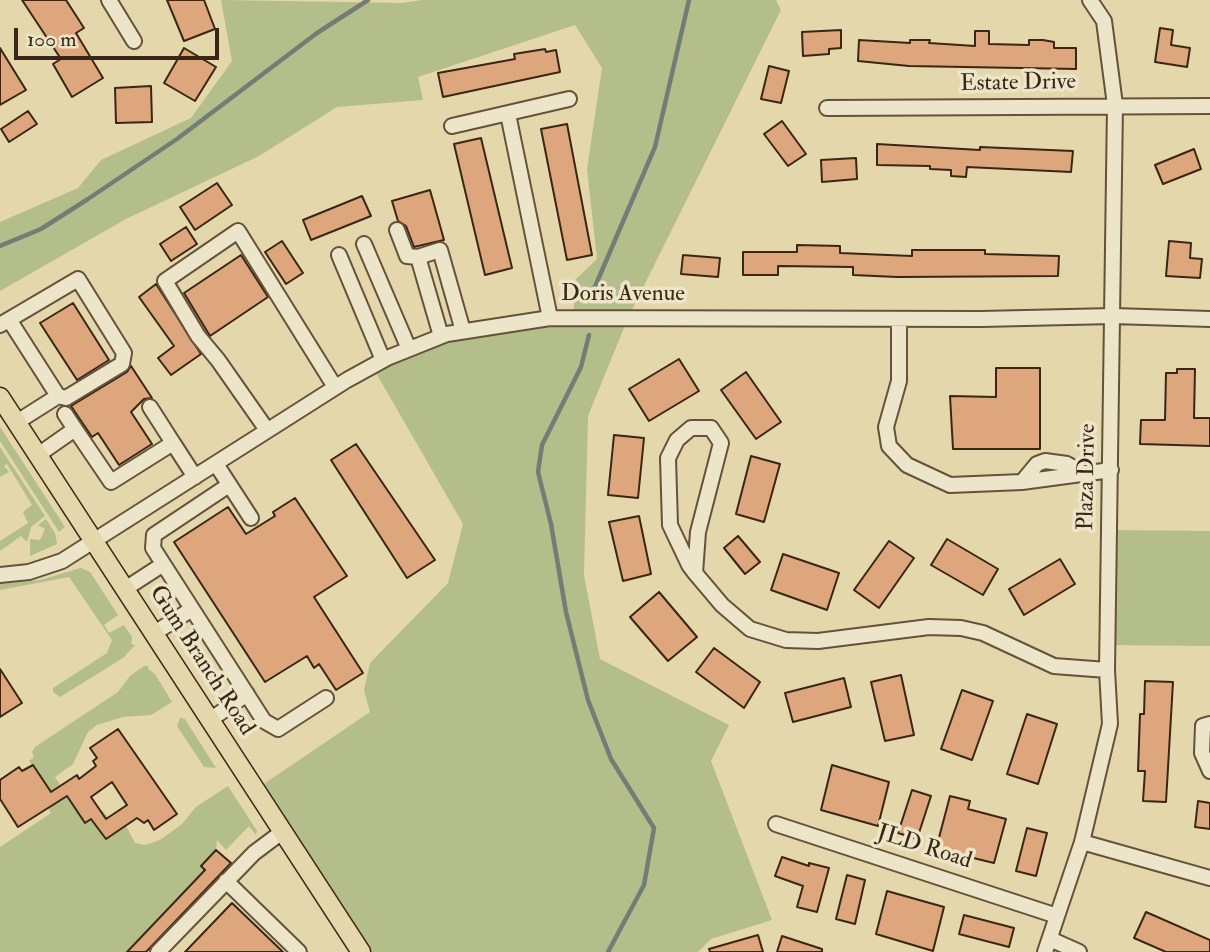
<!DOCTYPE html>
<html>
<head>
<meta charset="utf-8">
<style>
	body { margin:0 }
	#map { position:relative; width:1210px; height:952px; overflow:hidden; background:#e4d7ac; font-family:"IM FELL Double Pica",serif }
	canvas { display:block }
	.scale { position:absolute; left:14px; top:28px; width:205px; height:32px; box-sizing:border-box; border:4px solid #3a2614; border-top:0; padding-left:9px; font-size:21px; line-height:24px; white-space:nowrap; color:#3a2614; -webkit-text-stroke:5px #ede5c9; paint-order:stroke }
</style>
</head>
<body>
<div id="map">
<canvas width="1210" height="952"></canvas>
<div class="scale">100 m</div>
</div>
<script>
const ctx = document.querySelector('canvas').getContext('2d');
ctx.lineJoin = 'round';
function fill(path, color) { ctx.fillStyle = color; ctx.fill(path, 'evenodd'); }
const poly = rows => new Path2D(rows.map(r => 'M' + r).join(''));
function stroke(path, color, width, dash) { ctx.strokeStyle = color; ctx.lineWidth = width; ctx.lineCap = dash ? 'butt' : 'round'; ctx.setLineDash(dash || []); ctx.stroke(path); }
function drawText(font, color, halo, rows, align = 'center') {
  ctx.font = font + ' "IM FELL Double Pica",serif'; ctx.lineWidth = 7; ctx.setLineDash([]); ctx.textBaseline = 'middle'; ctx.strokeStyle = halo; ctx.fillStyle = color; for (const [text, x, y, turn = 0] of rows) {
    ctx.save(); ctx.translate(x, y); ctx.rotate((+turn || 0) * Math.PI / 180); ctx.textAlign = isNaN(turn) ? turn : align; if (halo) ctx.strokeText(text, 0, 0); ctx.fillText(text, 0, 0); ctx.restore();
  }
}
fill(poly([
	[221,0,403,3,422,0,776,0,781,10,628,318,588,416,584,575,600,659,729,725,711,761,772,920,711,939,698,952,361,952,255,790,370,712,364,690,370,663,448,583,463,524,372,366,447,334,573,317,576,279,597,259,587,169,602,68,575,25,418,77,423,100,337,107,259,156,126,219,0,291,0,222,78,188,101,160,191,118,232,61],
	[0,427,65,527,59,532,0,441],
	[0,447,45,516,31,527,27,542,21,536,0,551,0,541,28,523,23,512,32,505,7,464,4,466,9,472,0,477],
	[46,519,55,533,57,544,30,556,30,539,40,540,45,529,38,525],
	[1109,530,1210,531,1210,646,1108,645],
	[81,568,90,572,118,615,104,625,109,633,124,625,132,637,131,644,135,645,123,658,60,697,53,692,53,688,107,653,112,640,69,577,0,590,0,584,40,580],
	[144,666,149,666,148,669,155,674,172,702,151,715,123,717,97,725,88,732,73,764,55,777,85,823,103,811,108,818,96,826,106,839,125,826,118,811,135,843,145,845,160,840,182,824,196,807,228,786,257,831,256,835,249,826,226,850,217,840,216,850,201,865,205,870,127,952,0,952,0,847,51,813,48,808,57,802,29,761,34,757,32,752,35,747,118,692,130,676],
	[180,718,185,719,216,768,204,767,177,726]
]), '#b4be8a');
stroke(poly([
	[0,246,41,229,88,199,177,139,317,33,368,0],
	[591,296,655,147,689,0],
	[589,335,581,367,542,445,538,472,551,524,566,612,588,700,611,759,654,828,644,885,608,952]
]), '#747d75', 4.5);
const building = poly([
	[22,0,66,0,84,28,76,33,103,78,72,97,53,64,61,59,22,0],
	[167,0,204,0,215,29,184,41,167,0],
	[1160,28,1173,30,1171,45,1190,48,1187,67,1155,62,1160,28],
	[841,30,841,48,829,49,829,54,803,56,802,32,841,30],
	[975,31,989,31,989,44,1029,45,1029,40,1043,40,1054,42,1054,48,1076,48,1076,69,909,66,858,61,859,40,910,43,910,40,930,40,929,43,975,46,975,31],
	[0,48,26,90,0,105,0,48],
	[184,48,216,67,195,101,164,83,184,48],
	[545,49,546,52,556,50,560,72,443,97,438,73,515,59,514,54,545,49],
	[769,66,789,71,781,103,761,99,769,66],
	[151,86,152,122,116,123,115,88,151,86],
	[28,111,37,124,9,142,1,129,28,111],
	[782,121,806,154,788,166,764,134,782,121],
	[567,124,592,255,567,260,541,129,567,124],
	[481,138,512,268,485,275,454,144,481,138],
	[877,144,980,150,980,147,1073,151,1071,172,967,167,966,177,951,176,951,170,930,169,930,166,877,165,877,144],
	[1194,149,1201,169,1163,184,1155,165,1194,149],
	[856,158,857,179,822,182,821,160,856,158],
	[217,183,232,205,195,230,180,207,217,183],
	[430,190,444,240,414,247,406,226,398,221,392,201,430,190],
	[362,196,371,216,311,240,303,220,362,196],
	[186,227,197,244,171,261,160,244,186,227],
	[282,241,303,273,286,284,265,252,282,241],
	[1169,241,1191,243,1190,258,1202,259,1200,278,1166,276,1169,241],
	[797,245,840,246,840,253,912,256,912,250,985,250,985,254,1059,256,1058,276,897,277,853,275,853,267,778,266,778,275,743,275,743,252,797,252,797,245],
	[241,255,268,297,210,336,184,293,241,255],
	[683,255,720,258,718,277,681,274,683,255],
	[156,284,201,354,171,375,158,358,174,346,139,297,156,284],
	[73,303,109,360,77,380,40,323,73,303],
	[679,359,699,391,649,421,629,389,679,359],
	[131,366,152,398,144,399,131,412,152,444,119,465,98,433,92,437,71,406,127,372,131,366],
	[996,368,1040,368,1040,449,953,449,950,396,996,397,996,368],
	[1177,369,1195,369,1194,418,1210,418,1210,446,1140,444,1141,420,1165,420,1166,373,1177,373,1177,369],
	[746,372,781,422,756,439,721,390,746,372],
	[614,435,644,438,638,498,608,495,614,435],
	[356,444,435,560,407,578,331,460,356,444],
	[751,456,780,464,764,522,736,514,751,456],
	[295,498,347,576,314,597,363,673,336,690,319,664,314,668,307,656,265,682,174,542,228,507,246,534,275,516,273,512,295,498],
	[639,516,651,574,623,581,609,522,639,516],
	[738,536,760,562,745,574,724,548,738,536],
	[947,539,998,569,983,595,931,565,947,539],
	[889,541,914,558,879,608,854,590,889,541],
	[783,554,839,573,827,610,771,590,783,554],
	[1060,559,1075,584,1024,615,1009,589,1060,559],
	[659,592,697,637,668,661,630,617,659,592],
	[714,648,760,682,744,708,696,672,714,648],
	[0,669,22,703,0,717,0,669],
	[901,675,914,735,885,741,871,682,901,675],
	[844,678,851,707,793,722,785,693,844,678],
	[1145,681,1173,682,1166,802,1143,801,1145,771,1138,771,1140,714,1144,714,1145,681],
	[962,690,993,701,972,760,941,749,962,690],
	[1027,714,1057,724,1038,784,1007,774,1027,714],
	[118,729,177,814,154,830,148,820,144,823,137,818,106,839,91,819,85,823,67,796,18,827,0,799,0,780,19,767,22,771,33,765,51,792,77,775,79,779,96,766,93,761,97,758,90,748,118,729],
	[112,782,127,805,106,819,91,797,112,782],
	[832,765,889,782,878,826,821,810,832,765],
	[912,790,931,796,917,839,898,833,912,790],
	[950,796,970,801,968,809,1006,819,994,863,936,849,950,796],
	[1198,801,1210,803,1210,829,1195,827,1198,801],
	[1027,828,1047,833,1036,876,1016,871,1027,828],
	[216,850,231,863,146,952,127,952,205,870,201,866,216,850],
	[782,857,809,866,809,863,829,868,817,912,797,907,803,886,775,876,782,857],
	[847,875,865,880,855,924,836,919,847,875],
	[887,891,944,907,933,951,876,934,887,891],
	[232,903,283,952,185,952,232,903],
	[1146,912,1210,940,1210,952,1166,952,1134,938,1146,912],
	[964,915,1014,928,1009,947,959,934,964,915],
	[758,935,763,952,710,952,709,949,758,935],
	[782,936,822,949,822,952,777,952,782,936]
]);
fill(building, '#dea67d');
stroke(building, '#3a2614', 2);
const minor = poly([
	[109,0,134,41],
	[827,108,1210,106],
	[508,114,550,318],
	[452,126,569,99],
	[397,230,407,256,418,257],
	[364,244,409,349],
	[339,255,383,360],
	[899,319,899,381,886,427,889,446,907,465,950,485,1022,482,1111,470],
	[10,321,58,396],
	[0,325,78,279,124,353,122,364,66,398,58,396,17,422],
	[441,336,418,257,440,250,463,331],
	[150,407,173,443],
	[65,414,75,429],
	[267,430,218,360,198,336,165,281,238,231,335,387],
	[38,455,75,429,111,482,173,443,195,477],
	[216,464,251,518],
	[1022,482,1037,464,1045,461,1067,464,1085,474],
	[229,485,154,535,153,548,264,721,278,729,326,698],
	[695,573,698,532,721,443,711,428,691,428,677,440,668,458,670,525,689,565,695,573,722,605,750,629,786,640,818,641,929,627,961,628,983,633,1054,666,1107,670],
	[0,575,29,572,62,561,347,380,387,358,447,334,550,318,981,319,1113,316,1210,319],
	[125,589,162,565],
	[153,634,192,609],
	[210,720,247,694],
	[1210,724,1203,726,1202,753,1210,771],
	[776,824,1057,916],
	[1082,842,1210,878],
	[226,881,299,952],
	[1050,939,1079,952],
	[158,952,254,853,282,832],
	[1045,952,1082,842,1110,724,1107,670,1115,105,1104,21,1090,0]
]);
const major = poly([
	[0,397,361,952]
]);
stroke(minor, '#64523a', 18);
stroke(major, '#3a2614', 21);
stroke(minor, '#ede5c9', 14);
stroke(major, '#e4d7ac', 18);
drawText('23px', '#3a2614', '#ede5c9', [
	["Estate Drive",1018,84,-1],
	["Doris Avenue",623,295],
	["Plaza Drive",1088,477,-89],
	["Gum Branch Road",201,661,57],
	["JLD Road",924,848,18]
]);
</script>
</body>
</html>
